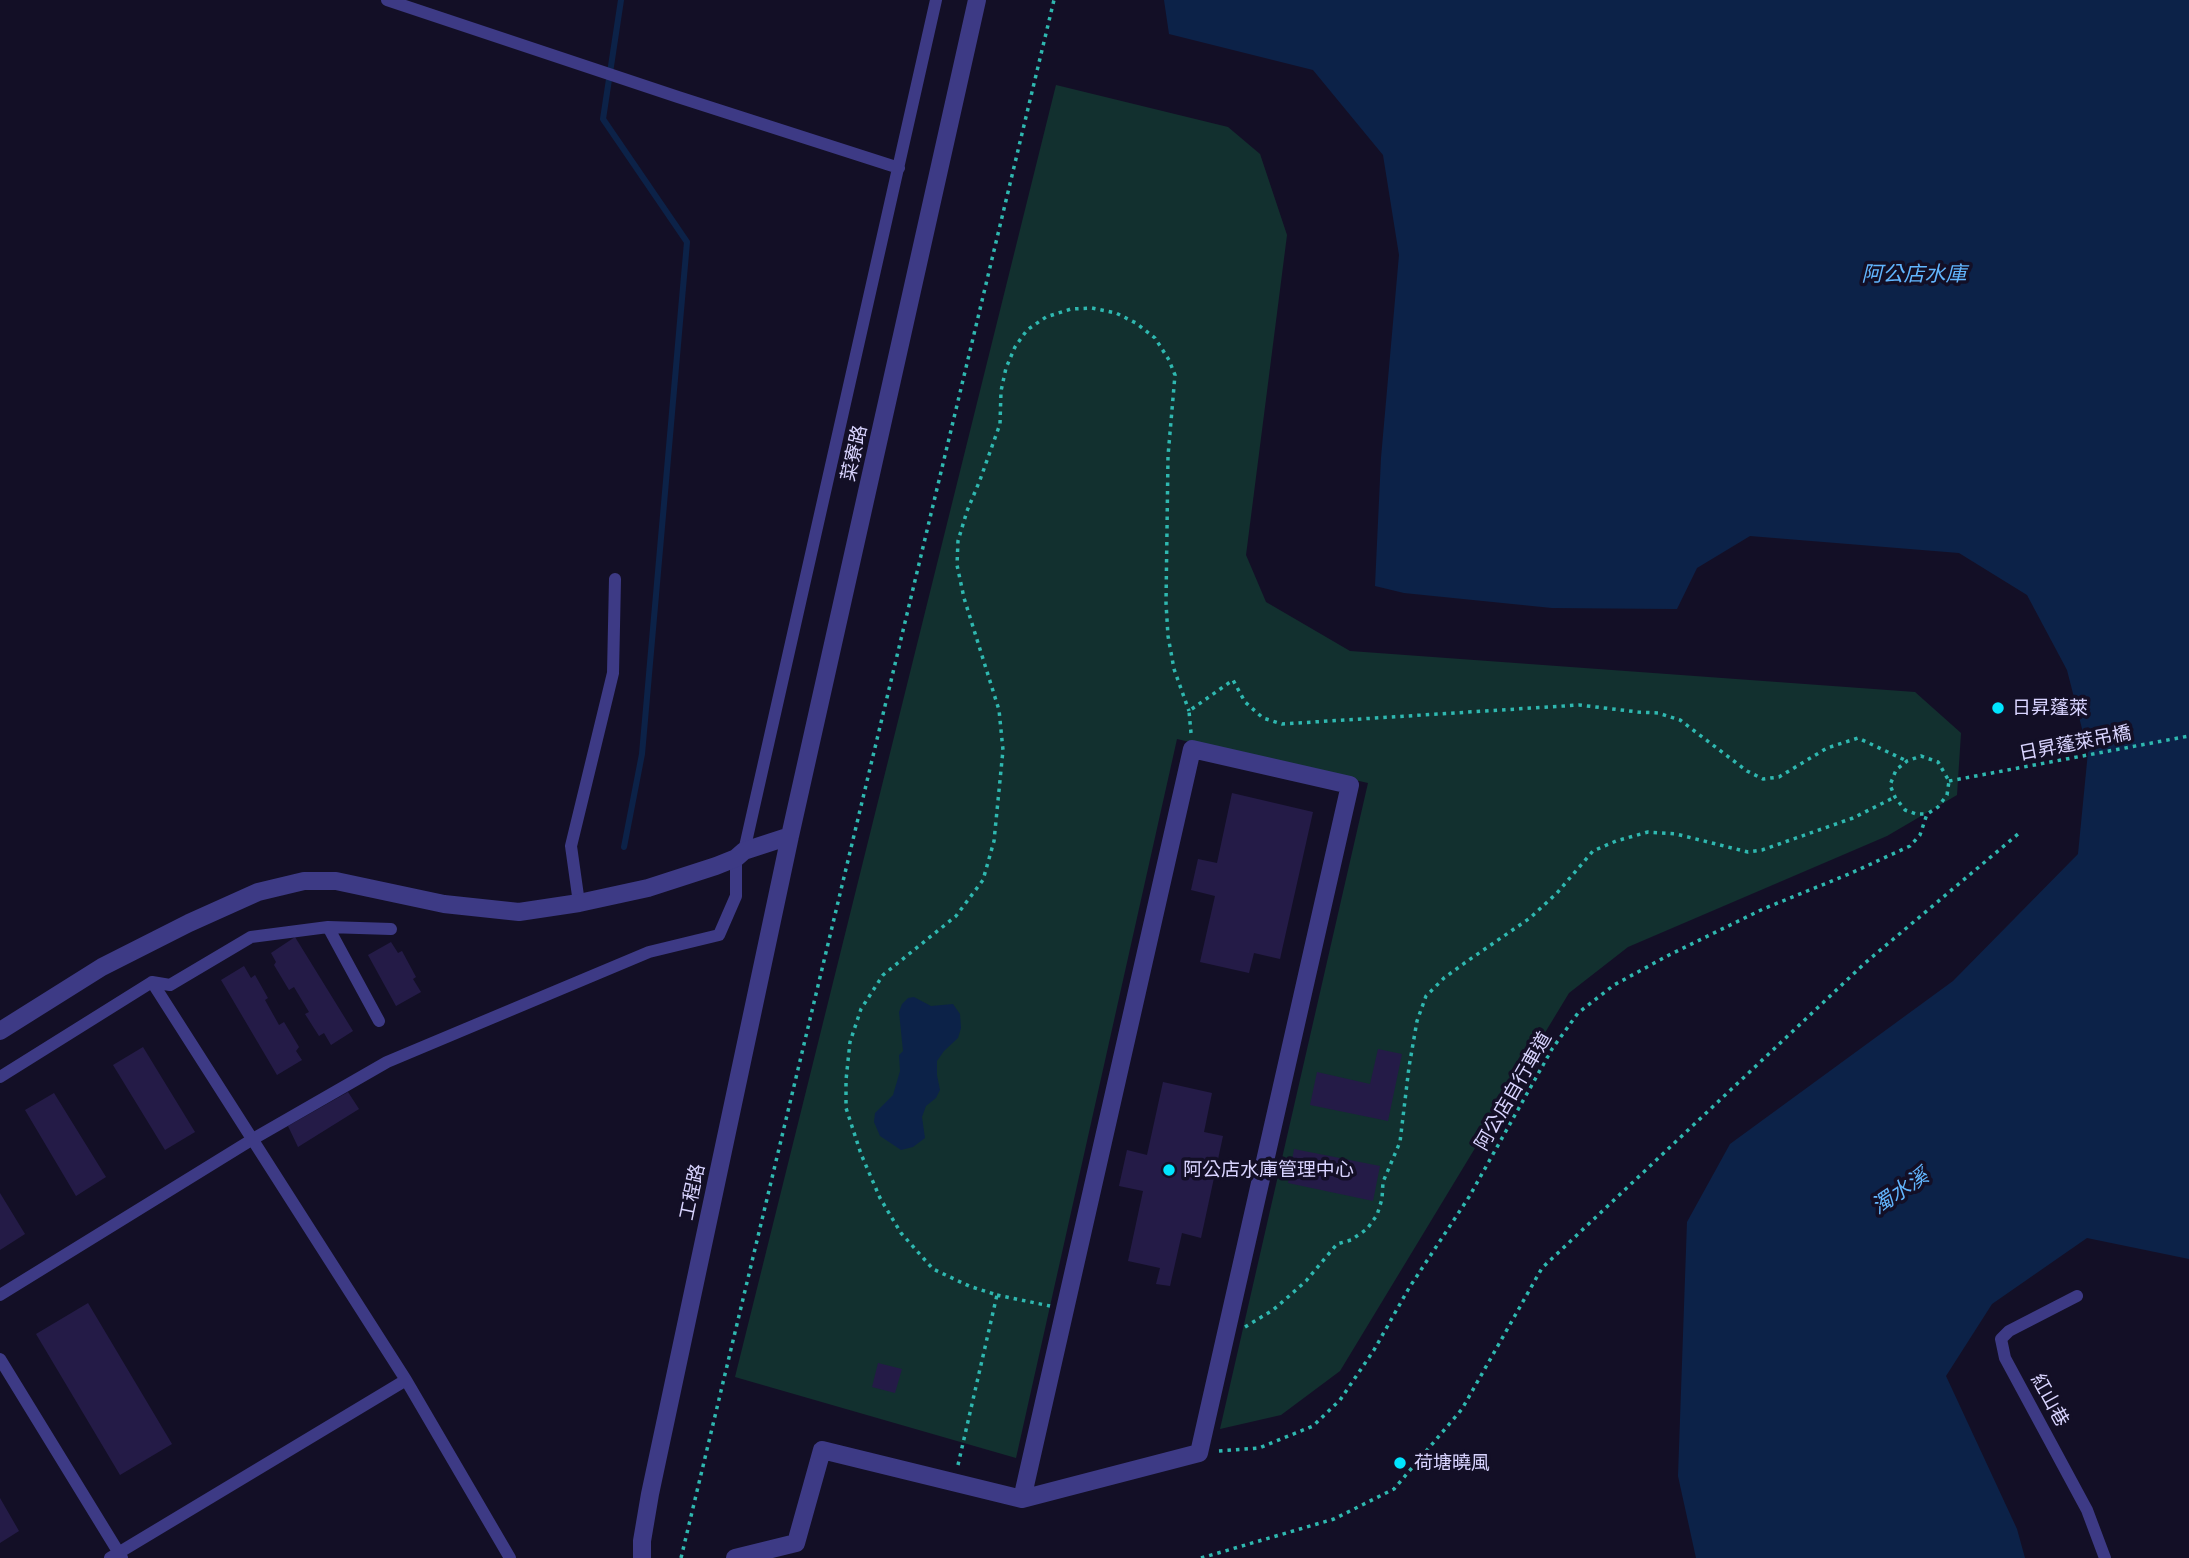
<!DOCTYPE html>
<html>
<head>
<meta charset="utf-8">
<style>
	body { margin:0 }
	canvas { display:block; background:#130f26 }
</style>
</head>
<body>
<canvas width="2189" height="1558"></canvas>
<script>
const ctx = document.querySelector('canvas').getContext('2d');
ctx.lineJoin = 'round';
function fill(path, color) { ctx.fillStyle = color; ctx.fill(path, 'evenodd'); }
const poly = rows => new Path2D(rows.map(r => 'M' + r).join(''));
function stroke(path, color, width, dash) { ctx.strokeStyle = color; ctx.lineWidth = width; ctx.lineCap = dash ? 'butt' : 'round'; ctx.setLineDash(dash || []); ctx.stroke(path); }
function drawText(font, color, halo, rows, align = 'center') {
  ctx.font = font + ' Commissioner,"Noto Sans TC",sans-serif'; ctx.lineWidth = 7; ctx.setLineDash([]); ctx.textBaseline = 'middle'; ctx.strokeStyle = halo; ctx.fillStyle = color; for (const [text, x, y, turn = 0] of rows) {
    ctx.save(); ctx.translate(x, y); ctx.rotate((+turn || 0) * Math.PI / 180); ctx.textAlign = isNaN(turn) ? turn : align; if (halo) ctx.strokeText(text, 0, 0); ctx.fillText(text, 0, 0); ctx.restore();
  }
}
fill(poly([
	[1056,85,1228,127,1260,154,1287,235,1246,555,1266,602,1350,651,1915,692,1961,733,1957,795,1887,836,1628,947,1569,993,1340,1371,1281,1415,1220,1429,1368,783,1177,739,1016,1458,735,1377]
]), '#12302f');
fill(poly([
	[1164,0,2189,0,2189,1259,2087,1238,1992,1304,1946,1376,2017,1529,2025,1558,1696,1558,1678,1476,1687,1222,1730,1144,1953,981,2078,854,2088,752,2067,670,2027,595,1959,553,1750,536,1697,568,1677,609,1552,608,1404,593,1375,586,1381,458,1399,255,1383,155,1313,70,1169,34],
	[914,997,931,1006,953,1004,960,1014,961,1028,958,1038,944,1051,937,1061,937,1075,940,1090,936,1098,926,1106,922,1117,925,1138,913,1147,901,1150,880,1136,874,1122,875,1113,893,1095,900,1071,899,1055,903,1051,899,1012,902,1004,908,998]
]), '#0c2248');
stroke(poly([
	[621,0,603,119,687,242,642,754,624,847]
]), '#0c2248', 6);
fill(poly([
	[1232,793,1313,812,1280,959,1254,953,1249,973,1200,962,1215,896,1191,890,1198,859,1217,863],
	[295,937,353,1031,331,1045,324,1033,319,1036,305,1014,309,1012,294,987,289,990,274,965,276,962,271,953],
	[391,942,398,953,402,951,416,977,413,979,421,992,396,1006,368,955],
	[244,966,251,978,255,975,268,998,265,1000,279,1025,284,1022,299,1047,296,1051,302,1060,277,1075,221,980],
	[143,1047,195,1132,165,1150,113,1065],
	[1378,1049,1402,1054,1388,1121,1310,1105,1317,1072,1370,1084],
	[1163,1082,1212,1093,1204,1132,1223,1136,1201,1238,1182,1233,1170,1286,1156,1284,1160,1268,1128,1261,1143,1191,1119,1186,1127,1150,1147,1155],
	[348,1092,359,1109,298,1147,288,1126],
	[54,1093,106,1177,76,1196,25,1110],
	[1294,1149,1380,1166,1373,1201,1288,1183],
	[0,1193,25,1234,0,1250],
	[88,1303,172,1444,120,1475,36,1334],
	[878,1363,902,1369,895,1393,872,1387],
	[0,1498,19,1531,0,1543]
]), '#241b47');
stroke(poly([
	[1191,733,1189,711,1233,680,1245,702,1263,718,1282,724,1579,705,1638,712,1658,713,1680,720,1747,771,1763,779,1779,777,1827,748,1858,738,1907,761],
	[1949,781,2189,736],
	[997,1295,1050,1306],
	[1245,1327,1273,1310,1288,1297,1306,1281,1337,1244,1351,1240,1367,1229,1377,1215,1382,1199,1383,1182,1400,1142,1409,1067,1417,1021,1426,996,1444,978,1466,962,1530,918,1557,893,1593,851,1616,841,1648,832,1676,834,1748,852,1762,850,1853,818,1895,797],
	[1219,1451,1259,1448,1313,1426,1340,1400,1374,1350,1409,1288,1469,1197,1552,1049,1578,1013,1614,985,1669,955,1763,909,1849,874,1910,846,1920,835,1927,814,1938,807,1947,795,1949,781,1938,762,1921,756,1907,761,1896,770,1890,785,1895,797,1905,810,1916,814,1927,814],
	[958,1465,997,1295,969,1286,933,1269,901,1233,880,1198,861,1154,846,1108,846,1080,850,1042,861,1009,883,975,956,916,983,880,994,841,1003,750,999,710,964,598,957,565,958,541,967,511,980,480,1000,424,1001,391,1006,368,1015,347,1027,330,1046,317,1071,309,1092,308,1116,313,1136,323,1155,338,1169,360,1175,375,1168,456,1166,603,1168,636,1174,669,1189,711],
	[681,1558,1054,0],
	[1201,1558,1334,1519,1394,1489,1462,1409,1542,1268,1865,963,2018,834]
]), '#2fb8b0', 3.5, [3.5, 5]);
stroke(poly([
	[387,0,678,97,899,168],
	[744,851,936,0],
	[579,903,571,846,613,673,615,579],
	[328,927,379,1021],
	[152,982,170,985,251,937,328,927,391,929],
	[0,1077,152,982,406,1380,510,1558],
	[0,1295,253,1139,387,1062,649,952,719,935,736,896,736,858],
	[2077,1296,2009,1331,2001,1339,2005,1358,2087,1510,2105,1558],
	[0,1359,122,1558],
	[110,1558,406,1380]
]), '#3d3a85', 12);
stroke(poly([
	[735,1558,796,1543,822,1450,1022,1499,1199,1453,1350,785,1192,749,1022,1499]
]), '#3d3a85', 18);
stroke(poly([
	[0,1031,102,967,189,923,258,892,304,881,336,881,444,904,519,912,579,903,648,888,716,866,736,858,744,851,790,836],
	[642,1558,642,1541,650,1494,790,836,977,0]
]), '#3d3a85', 18);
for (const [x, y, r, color] of [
	[1998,708,7,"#00e5ff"],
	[1169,1170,7,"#00e5ff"],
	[1400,1463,7,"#00e5ff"]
]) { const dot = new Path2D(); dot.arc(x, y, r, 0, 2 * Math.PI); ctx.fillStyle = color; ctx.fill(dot); stroke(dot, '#130f26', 2.5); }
drawText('19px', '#d9d4ff', '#130f26', [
	["菜寮路",854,453,-77],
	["日昇蓬萊吊橋",2075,743,-11],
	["阿公店自行車道",1513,1091,-60],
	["工程路",692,1192,-78],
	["紅山巷",2050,1400,61]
]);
drawText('19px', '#d9d4ff', '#130f26', [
	["日昇蓬萊",2012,708],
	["阿公店水庫管理中心",1183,1170],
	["荷塘曉風",1414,1463]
], 'left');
drawText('italic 21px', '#62b6ff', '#130f26', [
	["阿公店水庫",1914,274],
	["濁水溪",1900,1191,-34]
]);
</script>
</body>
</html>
